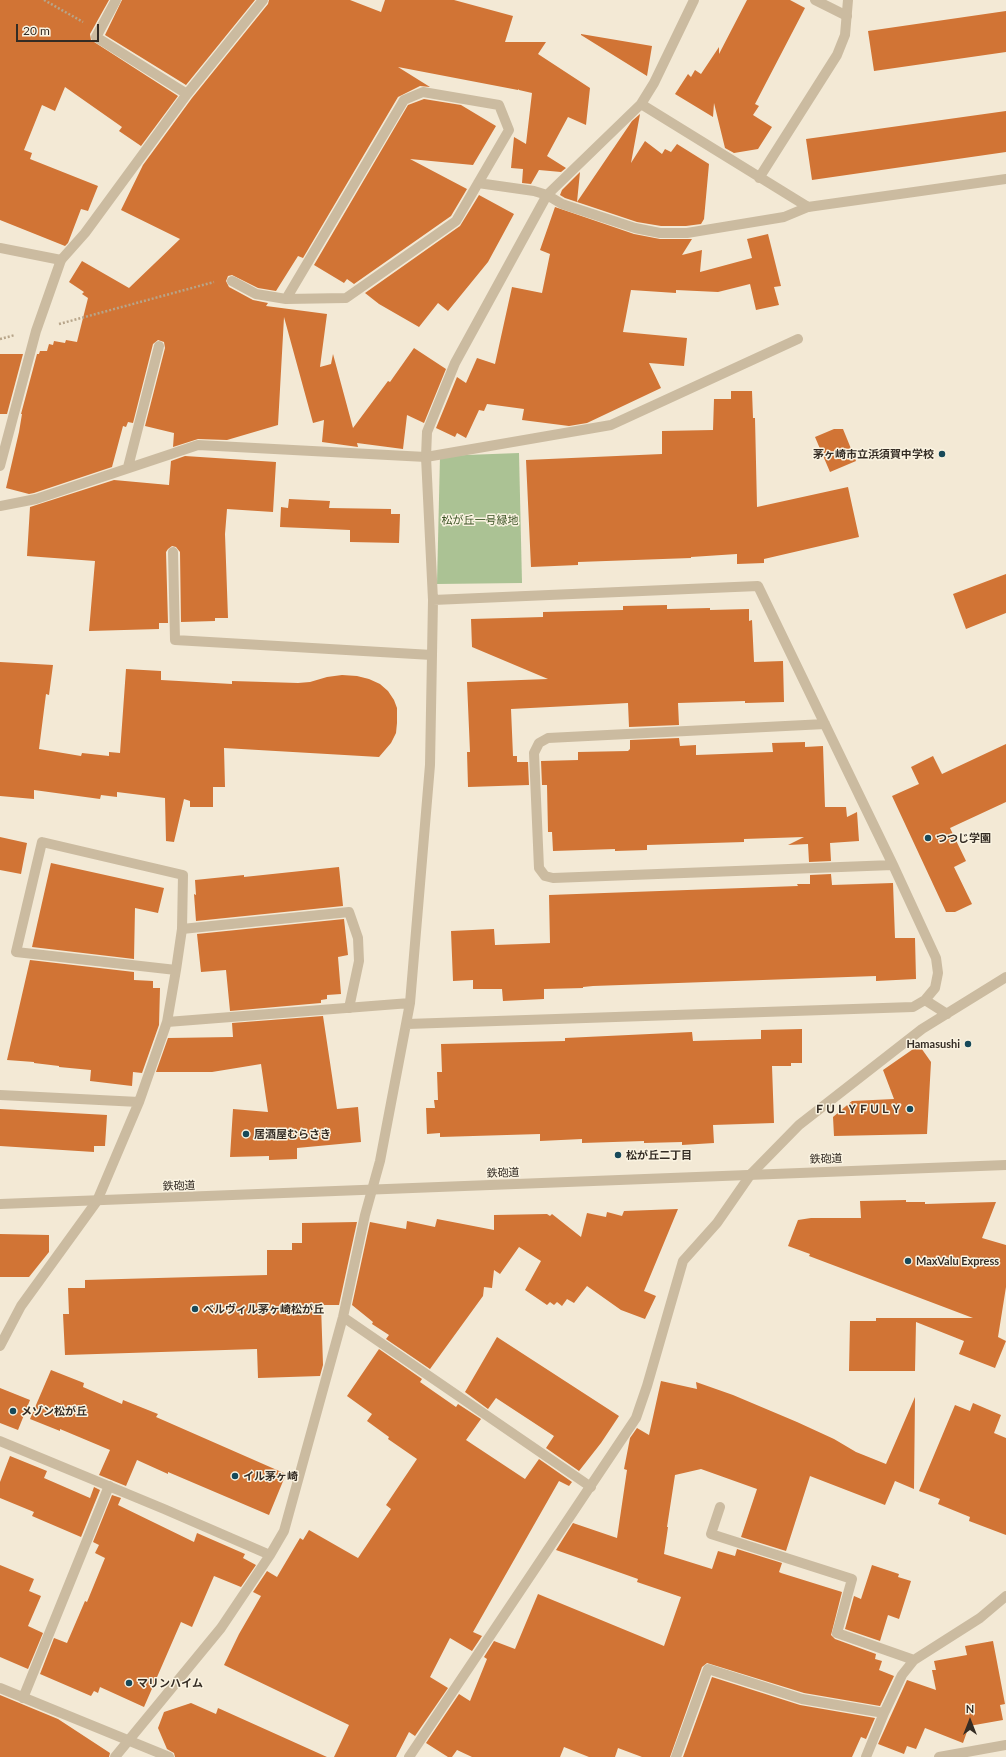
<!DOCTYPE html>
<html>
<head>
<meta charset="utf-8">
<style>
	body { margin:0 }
	#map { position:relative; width:1006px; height:1757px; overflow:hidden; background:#f3e9d5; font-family:Lato,sans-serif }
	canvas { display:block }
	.north { position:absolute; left:950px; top:1701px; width:40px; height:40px; -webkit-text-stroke:3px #faf3e1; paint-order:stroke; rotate:0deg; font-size:11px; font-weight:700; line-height:16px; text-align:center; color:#342c24 }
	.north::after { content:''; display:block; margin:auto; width:14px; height:18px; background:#342c24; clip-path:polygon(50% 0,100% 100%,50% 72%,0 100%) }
	.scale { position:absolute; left:16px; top:24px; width:83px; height:18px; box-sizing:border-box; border:2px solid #342c24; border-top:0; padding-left:5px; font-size:12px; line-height:14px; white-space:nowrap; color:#342c24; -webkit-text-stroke:3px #faf3e1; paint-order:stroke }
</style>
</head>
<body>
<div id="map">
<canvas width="1006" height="1757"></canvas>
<div class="north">N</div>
<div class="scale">20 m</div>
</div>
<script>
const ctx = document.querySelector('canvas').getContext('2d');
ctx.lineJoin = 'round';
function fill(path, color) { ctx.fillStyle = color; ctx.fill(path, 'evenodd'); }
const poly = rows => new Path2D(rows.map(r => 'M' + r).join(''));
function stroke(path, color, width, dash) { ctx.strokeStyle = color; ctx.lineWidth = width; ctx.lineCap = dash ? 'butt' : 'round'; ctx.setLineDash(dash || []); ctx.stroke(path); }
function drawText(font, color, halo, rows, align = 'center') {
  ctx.font = font + ' Lato,"Noto Sans JP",sans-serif'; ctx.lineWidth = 3; ctx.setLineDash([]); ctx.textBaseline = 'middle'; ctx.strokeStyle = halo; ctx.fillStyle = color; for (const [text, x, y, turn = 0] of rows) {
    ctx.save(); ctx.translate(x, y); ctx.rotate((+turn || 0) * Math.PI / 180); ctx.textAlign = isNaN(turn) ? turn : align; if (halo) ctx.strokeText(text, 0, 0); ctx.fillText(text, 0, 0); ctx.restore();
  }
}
fill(poly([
	[519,453,522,583,437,584,440,456]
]), '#abc294');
fill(poly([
	[0,0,109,0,90,34,91,40,178,96,141,146,119,131,122,127,65,87,55,111,42,105,24,150,32,153,30,159,98,186,88,211,81,209,68,243,65,246,0,220],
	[122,0,255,0,186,85,105,35],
	[269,0,350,0,381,12,385,0,454,0,513,16,505,42,546,42,538,54,590,88,586,125,568,117,547,156,566,168,561,172,539,170,531,184,522,183,523,169,511,168,514,137,526,144,532,93,519,90,519,89,518,90,398,67,430,87,420,86,398,97,303,258,298,256,276,291,258,288,232,275,228,276,226,281,229,287,253,300,268,303,266,306,327,314,320,367,331,364,333,354,353,428,388,381,390,382,414,348,446,369,424,423,407,415,403,449,357,443,358,447,322,442,324,420,313,423,284,317,278,425,227,440,198,439,173,447,174,433,145,426,165,348,164,342,158,340,153,344,133,423,128,422,126,427,123,426,112,467,34,493,29,494,6,488,19,432,22,414,21,414,37,354,39,354,40,351,47,351,49,344,53,345,54,341,65,343,66,340,77,342,88,298,82,294,84,292,69,282,82,261,129,288,180,239,121,210,143,165,192,98,268,4],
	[747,0,790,0,805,8,755,104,759,106,753,115,772,127,758,149,734,153,725,148,714,103,713,117,675,94,688,74,691,77,695,70,701,74,719,47,719,54],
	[1006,11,1006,52,874,71,868,31],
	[581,34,652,46,647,76,581,35],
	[424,99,461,105,496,126,473,165,410,159,467,189,451,216,354,284,347,279,344,283,314,265,408,105],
	[1006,111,1006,152,812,180,806,139],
	[640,114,631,163,645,141,662,154,665,149,671,152,677,144,709,164,704,219,701,224,686,226,661,226,637,222,565,198,560,195,562,190,580,172,577,202,632,121],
	[479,195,514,214,488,262,448,311,438,303,419,327,379,304,365,293,460,226],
	[555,207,634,234,660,239,692,239,682,255,702,250,700,272,752,258,747,239,768,234,781,286,774,287,779,305,756,310,750,284,718,292,676,290,676,293,631,290,623,332,687,338,684,366,649,363,661,388,587,423,569,426,522,420,524,409,487,404,484,411,479,410,466,438,457,433,455,437,436,428,457,377,466,383,477,358,495,364,512,287,542,293,550,254,540,250],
	[0,354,23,354,7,414,0,414],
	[731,391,752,391,753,418,755,418,757,507,848,487,859,537,764,559,764,563,737,564,737,554,691,557,691,558,578,562,578,565,531,567,526,460,662,454,662,431,713,430,714,399,731,399],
	[834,429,843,429,856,461,830,472,815,437],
	[185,456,276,462,273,512,227,509,225,534,228,618,215,618,215,621,181,622,180,552,176,547,172,546,168,549,166,552,168,623,159,623,159,629,89,631,95,561,27,556,30,507,114,480,169,485,171,461],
	[289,499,330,501,329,508,391,509,391,514,400,514,399,543,350,542,350,530,280,527,281,507,288,508],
	[1006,574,1006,613,966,629,953,594],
	[667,605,667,609,710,608,710,610,749,609,749,621,752,620,754,662,783,661,784,702,745,703,745,701,678,703,679,725,629,727,628,703,511,709,513,756,517,756,517,762,528,762,529,785,468,787,467,752,470,752,467,682,548,679,472,647,471,619,543,617,543,612,623,610,623,606],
	[0,662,53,665,49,695,46,694,39,749,81,756,82,753,109,756,109,752,120,753,126,669,161,671,161,680,232,684,232,681,298,683,310,682,327,677,342,675,357,676,369,679,380,684,388,691,394,700,397,708,397,723,396,733,391,743,379,757,224,748,225,787,213,787,213,807,190,807,190,801,184,799,174,842,166,841,165,798,117,792,117,797,101,795,100,799,34,790,34,799,0,796],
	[679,738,680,746,696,745,696,755,773,752,772,743,805,742,805,747,823,746,825,807,846,807,847,817,857,812,859,841,830,843,831,861,809,862,808,844,788,845,804,837,744,839,744,842,647,845,647,850,615,851,615,849,553,851,552,832,548,832,547,785,542,785,541,761,578,760,578,752,628,751,630,749,630,740],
	[1006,744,1006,802,950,828,966,861,954,867,972,904,955,912,946,912,892,796,919,784,911,767,933,756,942,774],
	[0,837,27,843,21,874,0,870],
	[51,863,164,888,158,913,135,908,134,959,32,947],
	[339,867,343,906,196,921,194,894,196,895,195,880,244,875,244,877],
	[831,874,832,885,893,883,895,938,915,938,916,979,876,981,876,976,593,986,583,987,583,988,544,989,544,999,503,1001,502,989,473,989,473,980,453,981,451,931,494,929,495,945,550,943,549,895,798,886,797,884,810,884,810,875],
	[344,919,348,955,338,957,341,994,327,995,327,999,321,1000,321,1003,230,1011,226,970,201,972,197,934],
	[30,960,134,972,134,980,153,981,153,988,160,988,159,1025,142,1073,133,1072,132,1086,90,1081,91,1070,59,1067,59,1066,34,1063,34,1062,7,1060],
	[323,1016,337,1109,358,1107,361,1142,297,1148,297,1159,269,1160,269,1156,230,1157,233,1109,268,1112,261,1064,212,1072,156,1072,168,1038,233,1037,232,1023],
	[802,1029,802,1063,791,1063,791,1066,772,1066,774,1123,713,1125,714,1143,682,1145,682,1142,644,1143,644,1141,582,1143,582,1139,540,1141,540,1134,440,1137,440,1133,427,1134,426,1108,435,1108,434,1100,438,1100,437,1072,442,1072,441,1044,565,1041,565,1038,692,1032,693,1041,761,1039,761,1030],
	[919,1045,931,1062,927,1134,834,1136,833,1117,852,1101,894,1099,883,1070],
	[0,1109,107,1115,105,1146,94,1146,94,1152,0,1146],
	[906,1200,906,1202,925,1202,925,1204,996,1202,982,1238,1006,1245,1006,1287,998,1337,1006,1341,995,1368,959,1354,964,1341,916,1322,915,1371,849,1371,850,1321,876,1321,876,1318,973,1318,809,1256,810,1254,788,1246,798,1220,811,1218,861,1218,860,1201],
	[678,1209,644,1291,656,1296,645,1319,621,1310,587,1286,574,1303,567,1299,562,1306,557,1302,554,1305,550,1302,547,1305,525,1290,541,1261,519,1247,500,1274,494,1270,492,1288,484,1287,483,1296,430,1369,386,1339,389,1335,372,1324,373,1322,352,1305,370,1222,406,1229,407,1221,435,1227,437,1219,494,1230,494,1215,547,1214,550,1216,552,1214,581,1237,587,1213,606,1217,607,1212,622,1216,624,1211],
	[357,1222,339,1305,321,1305,323,1365,320,1376,258,1378,257,1349,65,1355,63,1314,69,1314,68,1288,85,1288,85,1280,267,1275,267,1250,292,1250,292,1243,302,1243,302,1223],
	[0,1234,49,1235,49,1252,29,1277,0,1277],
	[497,1337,619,1416,601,1443,579,1471,546,1448,554,1436,496,1398,488,1409,465,1392],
	[379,1349,422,1379,420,1382,456,1407,458,1404,481,1419,466,1440,525,1479,539,1459,572,1482,569,1486,559,1481,473,1632,482,1636,472,1651,450,1638,430,1677,448,1688,415,1736,409,1732,396,1757,334,1757,349,1725,224,1665,239,1634,261,1596,253,1592,267,1571,277,1577,300,1538,303,1540,309,1530,358,1558,391,1509,386,1505,417,1459,388,1439,389,1437,367,1421,372,1414,347,1396],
	[51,1370,84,1383,83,1387,122,1404,123,1400,158,1414,156,1417,286,1474,269,1515,168,1472,168,1474,137,1460,126,1486,99,1475,110,1450,60,1429,60,1431,30,1419],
	[661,1381,697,1389,696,1382,733,1395,797,1422,834,1439,856,1452,886,1464,915,1397,914,1489,895,1481,885,1505,810,1476,786,1551,741,1537,757,1489,701,1469,675,1475,667,1527,668,1527,664,1554,712,1569,718,1551,735,1556,737,1549,782,1563,779,1572,781,1573,842,1592,831,1635,835,1639,876,1654,875,1659,882,1661,879,1670,894,1676,880,1706,804,1693,707,1663,702,1667,670,1757,642,1757,618,1748,615,1757,589,1757,564,1747,560,1757,472,1757,457,1750,452,1757,448,1757,426,1743,459,1694,470,1701,487,1659,484,1657,494,1641,515,1649,538,1594,664,1646,681,1597,637,1582,638,1579,556,1550,573,1523,617,1538,627,1470,624,1469,630,1438,637,1428,649,1435],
	[0,1388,30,1400,18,1430,0,1423],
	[973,1403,1001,1415,994,1433,1006,1438,1006,1535,969,1521,970,1517,938,1504,940,1499,919,1491,955,1405,970,1411],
	[10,1456,47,1471,44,1478,90,1498,94,1487,100,1490,81,1537,32,1516,34,1512,0,1498,0,1482],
	[112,1495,121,1498,118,1505,194,1542,197,1533,245,1554,243,1558,256,1565,241,1587,214,1576,192,1627,181,1622,144,1707,100,1687,98,1693,94,1691,91,1696,40,1674,54,1638,67,1643,85,1601,87,1602,105,1558,95,1553,99,1545,93,1542],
	[0,1565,34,1579,29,1591,41,1596,28,1626,43,1633,28,1669,0,1657],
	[872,1565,899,1574,898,1577,911,1581,899,1619,888,1615,880,1641,845,1629,854,1596,861,1599],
	[993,1641,1005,1704,1000,1705,1003,1720,969,1726,963,1743,925,1728,916,1749,907,1746,904,1754,878,1744,907,1680,936,1690,932,1670,936,1670,934,1661,967,1655,965,1646],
	[712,1677,800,1705,875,1718,866,1739,861,1737,852,1757,683,1757],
	[0,1695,58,1719,110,1753,109,1757,0,1757],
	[191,1703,216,1714,218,1708,327,1757,175,1757,174,1753,167,1749,158,1728,164,1712]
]), '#d17435');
stroke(poly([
	[44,0,83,22],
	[59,324,214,282],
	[0,339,15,335]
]), '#b7a58a', 2.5, [2, 2]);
stroke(poly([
	[116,0,96,37,187,94],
	[815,0,847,16],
	[547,195,562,204,635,228,660,233,687,233,784,217,808,207],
	[0,466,36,331,61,260,85,233,187,94,263,0],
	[128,467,159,346],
	[0,506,36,499,198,445,426,457],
	[182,929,349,912,358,938,359,961,349,1008],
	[0,1688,169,1757],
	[23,1698,109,1486],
	[409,1757,636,1418,647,1386,683,1261,717,1223,751,1174]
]), '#cbbba0', 10);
stroke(poly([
	[641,104,808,207,1006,179],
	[759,178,837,55,845,35,848,0],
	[478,183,534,191,547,195],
	[0,248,61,260],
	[232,281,256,294,286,299,346,298,456,221,509,130,499,105,423,92,404,100,286,299],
	[426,457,611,425,798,339],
	[173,552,175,640,432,655],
	[433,600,758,586,893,865,936,958,938,973,935,988,925,1000,947,1014],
	[825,724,548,738,539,743,534,753,539,868,545,876,553,878,893,865],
	[42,842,183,875,182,929,176,970,16,952,42,842],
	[167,1022,176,970],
	[407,1024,913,1007,925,1000],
	[0,1095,139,1102],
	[751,1174,799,1125,922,1029,1006,977],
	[343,1317,591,1487],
	[0,1346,21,1306,97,1201,139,1102,167,1022,410,1003],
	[0,1441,164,1509,270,1555],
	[720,1507,711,1534,852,1579,837,1633,914,1660],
	[115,1757,221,1628,270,1555,284,1531,343,1317,365,1215,380,1161,410,1003,430,765,433,600,426,457,427,432,455,363,547,195,641,104,654,83,694,0],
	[676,1757,708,1669,802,1699,884,1713],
	[866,1757,884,1713,902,1675,914,1660,980,1618,1006,1596],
	[939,1757,1006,1745]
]), '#cbbba0', 10);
stroke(poly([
	[0,1204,1006,1165]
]), '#cbbba0', 10);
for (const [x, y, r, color] of [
	[942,454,4,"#174959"],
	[928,838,4,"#174959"],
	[968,1044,4,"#174959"],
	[910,1109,4,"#174959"],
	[246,1134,4,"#174959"],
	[618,1155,4,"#174959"],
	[908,1261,4,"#174959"],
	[195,1309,4,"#174959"],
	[13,1411,4,"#174959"],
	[235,1476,4,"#174959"],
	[129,1683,4,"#174959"]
]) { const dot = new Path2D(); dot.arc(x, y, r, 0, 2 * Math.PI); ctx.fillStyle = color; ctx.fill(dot); stroke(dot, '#faf3e1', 1.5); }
drawText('bold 11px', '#342c24', '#faf3e1', [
	["茅ヶ崎市立浜須賀中学校",934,454,"right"],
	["つつじ学園",936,838],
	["Hamasushi",960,1044,"right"],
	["ＦＵＬＹＦＵＬＹ",902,1109,"right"],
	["居酒屋むらさき",254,1134],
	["松が丘二丁目",626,1155],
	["MaxValu Express",916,1261],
	["ベルヴィル茅ヶ崎松が丘",203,1309],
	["メゾン松が丘",21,1411],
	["イル茅ヶ崎",243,1476],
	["マリンハイム",137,1683]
], 'left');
drawText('11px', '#3c5426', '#faf3e1', [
	["松が丘一号緑地",480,520]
]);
drawText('11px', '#342c24', '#faf3e1', [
	["鉄砲道",826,1159,-2],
	["鉄砲道",503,1173,-2],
	["鉄砲道",179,1186,-2]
]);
</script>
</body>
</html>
